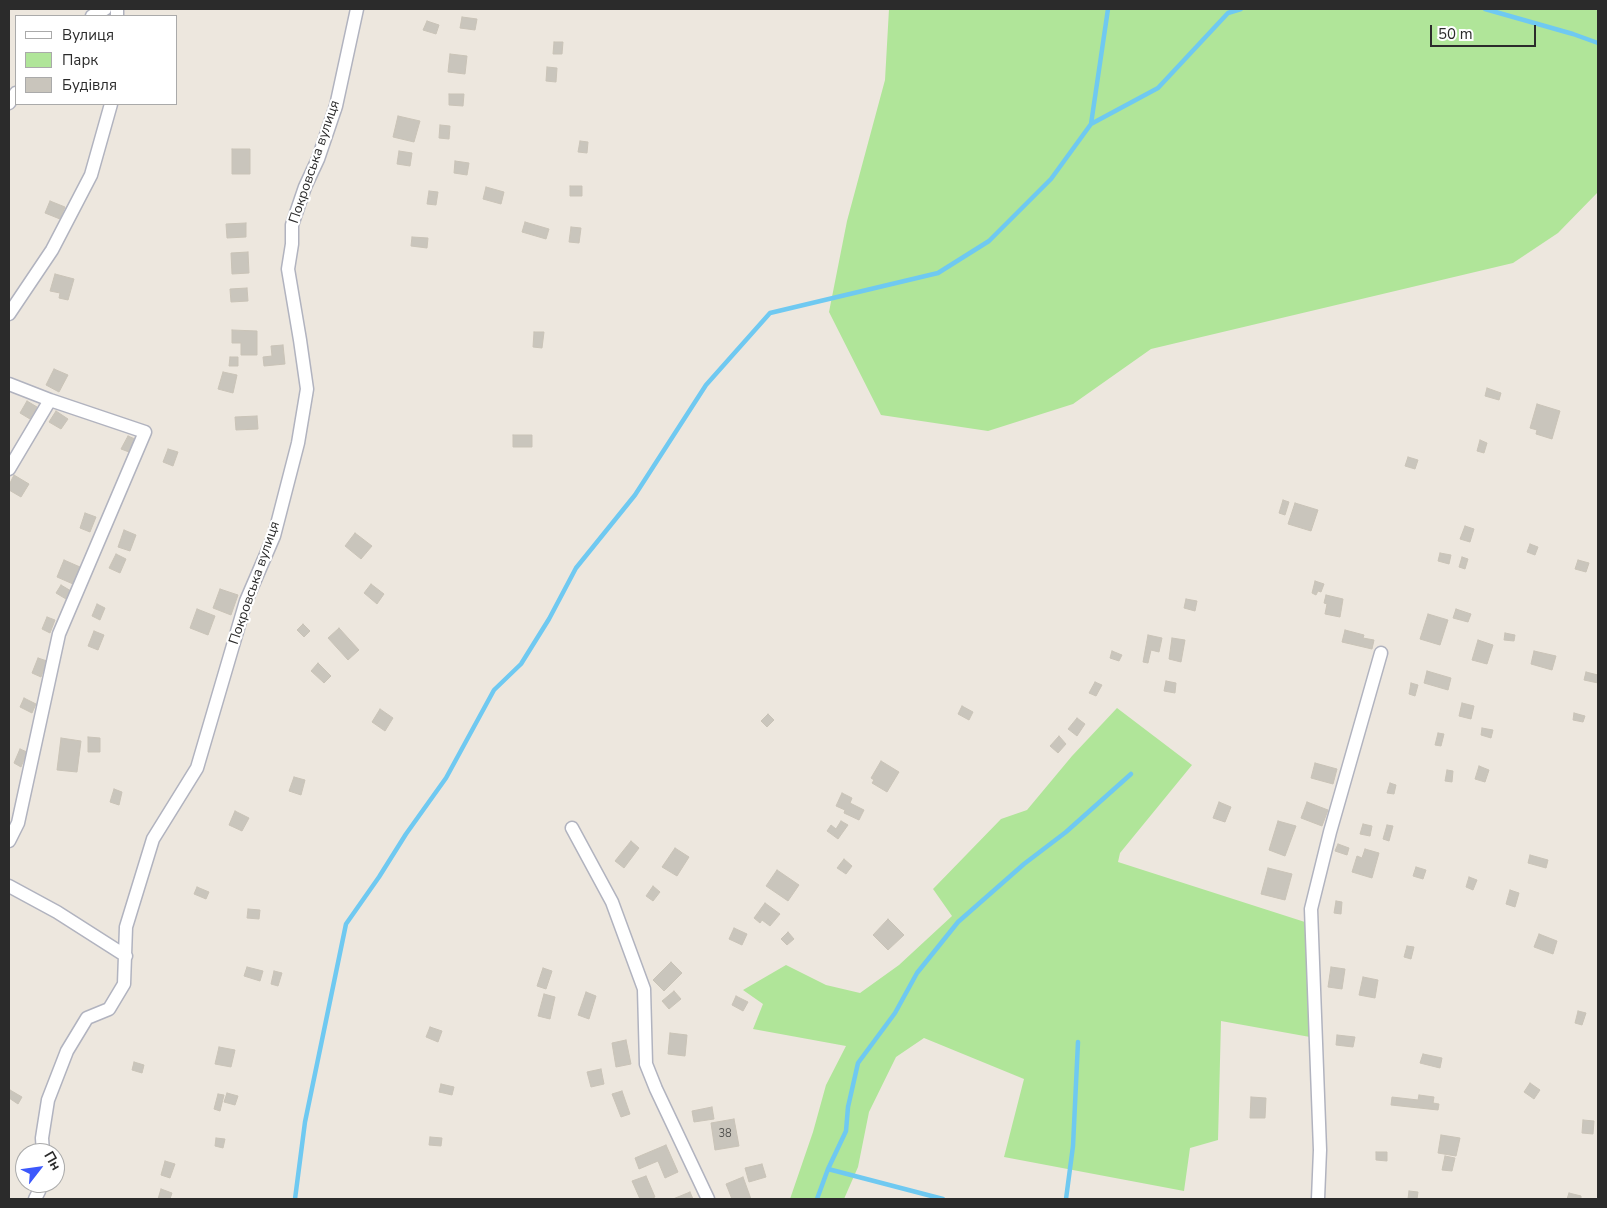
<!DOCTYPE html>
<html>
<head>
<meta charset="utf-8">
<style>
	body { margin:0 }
	#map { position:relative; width:1607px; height:1208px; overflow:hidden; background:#ede7de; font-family:"Nunito Sans",sans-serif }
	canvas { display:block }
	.frame { position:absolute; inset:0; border:10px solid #2b2b2b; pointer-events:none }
	.legend { position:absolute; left:15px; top:15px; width:162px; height:90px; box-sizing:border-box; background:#fff; border:1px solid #aaa; margin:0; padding:6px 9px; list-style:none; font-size:15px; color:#2b2b2b }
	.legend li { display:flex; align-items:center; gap:10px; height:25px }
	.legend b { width:25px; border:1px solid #aaa }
	.north { position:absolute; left:15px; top:1143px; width:50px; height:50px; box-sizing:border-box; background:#fff; border:1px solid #aaa; border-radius:50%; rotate:60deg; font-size:14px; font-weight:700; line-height:20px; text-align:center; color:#2b2b2b }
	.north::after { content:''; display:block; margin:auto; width:18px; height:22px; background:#3c58fc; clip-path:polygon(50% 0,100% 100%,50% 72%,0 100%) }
	.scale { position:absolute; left:1430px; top:25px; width:106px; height:22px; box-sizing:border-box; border:2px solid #2b2b2b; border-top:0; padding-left:6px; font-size:15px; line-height:18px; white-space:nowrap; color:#2b2b2b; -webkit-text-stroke:4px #fff; paint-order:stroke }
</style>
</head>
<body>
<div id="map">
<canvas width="1607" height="1208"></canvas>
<div class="frame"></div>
<ul class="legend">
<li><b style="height:6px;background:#fff"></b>Вулиця</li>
<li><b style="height:14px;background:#b0e599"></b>Парк</li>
<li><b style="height:14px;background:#c9c5bc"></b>Будівля</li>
</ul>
<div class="north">Пн</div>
<div class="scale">50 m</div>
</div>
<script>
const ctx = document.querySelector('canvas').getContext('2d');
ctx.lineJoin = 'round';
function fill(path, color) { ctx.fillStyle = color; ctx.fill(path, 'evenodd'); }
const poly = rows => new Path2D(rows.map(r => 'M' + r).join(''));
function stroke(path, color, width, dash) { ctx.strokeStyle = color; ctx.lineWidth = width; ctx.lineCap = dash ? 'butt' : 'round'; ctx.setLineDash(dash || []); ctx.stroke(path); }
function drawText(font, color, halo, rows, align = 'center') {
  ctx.font = font + ' "Nunito Sans",sans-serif'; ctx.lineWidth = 4.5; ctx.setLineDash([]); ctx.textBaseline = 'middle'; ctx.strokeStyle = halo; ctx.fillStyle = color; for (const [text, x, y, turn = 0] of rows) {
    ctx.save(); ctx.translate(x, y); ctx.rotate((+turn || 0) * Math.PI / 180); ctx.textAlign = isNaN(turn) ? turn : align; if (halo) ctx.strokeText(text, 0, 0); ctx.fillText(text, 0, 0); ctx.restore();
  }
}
fill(poly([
	[889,9,1598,9,1598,192,1558,233,1513,263,1151,349,1073,404,988,431,881,415,829,312,847,221,885,80],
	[1117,708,1192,765,1120,853,1118,862,1308,923,1310,1037,1221,1021,1218,1140,1190,1148,1184,1191,1004,1157,1024,1079,924,1038,896,1057,869,1112,858,1167,844,1199,790,1199,813,1132,826,1085,846,1046,753,1029,763,1004,743,990,786,965,826,985,860,993,899,965,952,916,933,889,1001,819,1027,810,1072,756]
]), '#b0e599');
stroke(poly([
	[1485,9,1573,34,1598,43],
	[1091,124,1158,88,1228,13,1241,9],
	[828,1169,943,1199],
	[295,1199,305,1122,346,924,379,877,406,834,446,778,494,690,521,664,549,619,576,568,635,495,706,385,770,313,938,273,989,241,1051,179,1091,124,1108,9],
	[817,1199,828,1169,846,1131,848,1107,858,1063,895,1013,917,973,958,922,1024,864,1066,832,1131,774],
	[1066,1199,1073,1146,1078,1042]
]), '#6fc9f1', 4.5);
const building = poly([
	[462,17,477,19,475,30,460,28,462,17],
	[427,21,439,25,436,34,423,30,427,21],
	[554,42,563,42,562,54,553,54,554,42],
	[450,54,467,56,465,74,448,72,450,54],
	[547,67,557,68,556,82,546,81,547,67],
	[449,94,464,94,463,106,449,105,449,94],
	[398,116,420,121,414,142,393,137,398,116],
	[440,125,450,126,449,139,439,138,440,125],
	[580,141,588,142,587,153,578,152,580,141],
	[232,149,250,149,250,174,232,174,232,149],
	[399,151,412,153,410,166,397,164,399,151],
	[455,161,469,163,467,175,454,173,455,161],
	[570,186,582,186,582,196,570,196,570,186],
	[486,187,504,192,501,204,483,199,486,187],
	[429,191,438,192,436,205,427,204,429,191],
	[50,201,65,207,60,219,45,213,50,201],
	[525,222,549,229,546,239,522,232,525,222],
	[246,223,246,237,227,238,226,224,246,223],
	[571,227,581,228,579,243,569,242,571,227],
	[412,237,428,238,427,248,411,246,412,237],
	[248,252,249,273,232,274,231,253,248,252],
	[55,274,74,279,68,300,59,298,60,293,50,291,55,274],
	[247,288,248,301,231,302,230,289,247,288],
	[232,330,257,331,257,355,241,355,241,343,232,343,232,330],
	[534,332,544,332,542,348,533,347,534,332],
	[283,345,285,364,264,366,263,357,272,356,271,346,283,345],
	[230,357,238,357,238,366,229,366,230,357],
	[54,369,68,375,59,392,46,385,54,369],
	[223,372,237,375,233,393,218,389,223,372],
	[1487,388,1501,393,1499,400,1485,396,1487,388],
	[27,401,37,407,30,419,20,413,27,401],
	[1537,404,1560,411,1552,439,1536,434,1537,430,1530,428,1537,404],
	[56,411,68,419,61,429,49,422,56,411],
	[257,416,258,429,236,430,235,417,257,416],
	[513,435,532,435,532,447,513,447,513,435],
	[128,436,135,439,129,452,121,449,128,436],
	[1480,440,1487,443,1484,453,1477,451,1480,440],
	[168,449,178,452,173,466,163,462,168,449],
	[1408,457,1418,460,1415,469,1405,466,1408,457],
	[14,475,29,484,21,497,9,490,9,485,14,475],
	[1283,500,1289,502,1285,515,1279,513,1283,500],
	[1295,503,1318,510,1311,531,1288,524,1295,503],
	[85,513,96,517,90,532,80,528,85,513],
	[1465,526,1474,529,1470,542,1460,539,1465,526],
	[124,530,136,535,130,551,118,547,124,530],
	[355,533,372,546,361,559,345,546,355,533],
	[1530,544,1538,547,1535,555,1527,552,1530,544],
	[1440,553,1451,555,1449,564,1438,561,1440,553],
	[116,554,126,559,120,573,109,568,116,554],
	[1462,557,1468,559,1465,569,1459,567,1462,557],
	[64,560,80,567,73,584,57,577,64,560],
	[1578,560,1589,563,1586,572,1575,569,1578,560],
	[1315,581,1324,584,1321,592,1318,591,1316,595,1312,593,1315,581],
	[371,584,384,594,377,604,364,593,371,584],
	[61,585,71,591,66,599,56,593,61,585],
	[220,589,238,595,231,615,213,608,220,589],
	[1326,595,1343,599,1340,617,1325,614,1327,604,1324,603,1326,595],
	[1186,599,1197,601,1195,611,1184,608,1186,599],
	[97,604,105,608,100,620,92,616,97,604],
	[197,609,215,616,208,635,190,628,197,609],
	[1456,609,1471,614,1468,622,1453,618,1456,609],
	[1428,614,1448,620,1440,645,1420,639,1428,614],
	[47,617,55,620,50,633,42,629,47,617],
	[303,624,310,631,304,637,297,630,303,624],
	[339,628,359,650,348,660,328,638,339,628],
	[1345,630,1364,635,1363,638,1374,640,1372,649,1342,642,1345,630],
	[94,631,104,635,98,650,88,646,94,631],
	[1505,633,1515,635,1514,641,1504,640,1505,633],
	[1148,635,1162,638,1159,652,1151,650,1148,663,1143,662,1148,635],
	[1172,638,1185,640,1181,662,1169,659,1172,638],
	[1478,640,1493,645,1487,664,1472,660,1478,640],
	[1112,651,1122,655,1119,661,1110,658,1112,651],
	[1534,651,1556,656,1552,670,1531,664,1534,651],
	[38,658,47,661,41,677,32,673,38,658],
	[318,663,331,676,324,683,311,671,318,663],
	[1427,671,1451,678,1448,690,1424,683,1427,671],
	[1586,672,1598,675,1598,683,1584,680,1586,672],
	[1166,681,1176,683,1175,693,1164,691,1166,681],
	[1095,682,1102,685,1096,696,1089,693,1095,682],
	[1411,683,1418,685,1415,696,1409,694,1411,683],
	[24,698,36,704,32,713,20,707,24,698],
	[1462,703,1474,706,1471,719,1459,716,1462,703],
	[962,706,973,712,969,720,958,714,962,706],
	[380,709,393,718,385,731,372,722,380,709],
	[1574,713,1585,716,1583,722,1573,720,1574,713],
	[768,714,774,720,767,727,761,721,768,714],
	[1077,718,1085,724,1077,736,1068,729,1077,718],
	[1482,728,1493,730,1491,738,1481,735,1482,728],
	[1438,733,1444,734,1441,746,1435,745,1438,733],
	[1059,736,1066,744,1058,753,1050,746,1059,736],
	[88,737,100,738,100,752,88,752,88,737],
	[61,738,81,741,77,772,57,770,61,738],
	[20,749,27,752,21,767,14,763,20,749],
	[881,761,899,772,887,792,872,783,874,780,871,778,881,761],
	[1315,763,1337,769,1333,784,1311,778,1315,763],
	[1479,766,1489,770,1485,782,1475,779,1479,766],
	[1447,770,1453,771,1452,782,1445,781,1447,770],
	[294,777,305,780,301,795,289,791,294,777],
	[1390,783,1396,785,1394,794,1387,793,1390,783],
	[114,789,122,792,119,805,110,802,114,789],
	[842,793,852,798,850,803,864,810,859,820,844,813,845,810,836,806,842,793],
	[1219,802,1231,807,1225,822,1213,818,1219,802],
	[1307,802,1328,810,1322,826,1301,818,1307,802],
	[235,811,249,818,242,831,229,825,235,811],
	[841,821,848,825,838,839,827,831,831,825,836,829,841,821],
	[1278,821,1296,826,1285,856,1269,850,1278,821],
	[1363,824,1372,826,1370,836,1360,834,1363,824],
	[1387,825,1393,826,1389,841,1383,839,1387,825],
	[631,841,639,848,624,868,615,861,631,841],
	[1338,844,1349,848,1347,855,1335,851,1338,844],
	[675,848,689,857,677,876,662,867,675,848],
	[1365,849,1379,853,1372,878,1352,872,1357,856,1362,858,1365,849],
	[1530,855,1548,860,1546,868,1528,863,1530,855],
	[844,859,852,866,846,874,837,868,844,859],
	[1416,867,1426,870,1423,879,1413,876,1416,867],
	[1268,868,1292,874,1285,900,1261,894,1268,868],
	[777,870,799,885,788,901,766,886,777,870],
	[1469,877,1477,880,1473,890,1466,887,1469,877],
	[653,886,660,892,653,901,646,896,653,886],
	[197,887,209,892,206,899,194,894,197,887],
	[1510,890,1519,893,1515,907,1506,904,1510,890],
	[1336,901,1342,902,1341,914,1334,913,1336,901],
	[765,903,780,914,770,926,762,920,760,923,754,918,765,903],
	[248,909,260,910,259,919,247,918,248,909],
	[888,919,904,935,888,950,873,935,888,919],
	[734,928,747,934,742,945,729,939,734,928],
	[788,932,794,939,787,945,781,939,788,932],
	[1539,934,1557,941,1553,954,1534,947,1539,934],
	[1407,946,1414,947,1411,959,1404,957,1407,946],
	[671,962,682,973,664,991,653,980,671,962],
	[247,967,263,971,260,981,244,976,247,967],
	[1331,967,1345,969,1342,989,1328,987,1331,967],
	[543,968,552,971,546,989,537,986,543,968],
	[274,971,282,973,278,986,271,984,274,971],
	[1363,977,1378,980,1375,998,1359,995,1363,977],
	[674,991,681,999,669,1009,662,1001,674,991],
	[586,992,596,996,589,1019,578,1015,586,992],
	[544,994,555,997,550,1019,538,1016,544,994],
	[736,996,748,1002,743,1011,732,1005,736,996],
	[1578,1011,1586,1013,1582,1025,1575,1023,1578,1011],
	[430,1027,442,1031,438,1042,426,1037,430,1027],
	[670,1033,687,1035,685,1056,668,1054,670,1033],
	[1337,1035,1355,1037,1353,1047,1336,1045,1337,1035],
	[626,1040,631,1064,616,1067,612,1043,626,1040],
	[219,1047,235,1050,231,1067,215,1064,219,1047],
	[1423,1054,1442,1058,1440,1068,1420,1063,1423,1054],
	[134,1062,144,1065,142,1073,132,1070,134,1062],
	[601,1069,604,1084,591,1087,587,1072,601,1069],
	[1530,1083,1540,1090,1534,1099,1524,1092,1530,1083],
	[441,1084,454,1087,452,1095,439,1092,441,1084],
	[10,1090,22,1097,18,1104,9,1098,10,1090],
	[622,1091,630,1114,621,1117,612,1094,622,1091],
	[227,1093,238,1096,235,1105,224,1102,227,1093],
	[218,1094,224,1095,220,1111,214,1109,218,1094],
	[1419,1095,1434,1097,1433,1103,1439,1104,1438,1110,1391,1105,1392,1097,1418,1100,1419,1095],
	[1251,1097,1266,1098,1265,1118,1250,1118,1251,1097],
	[712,1107,714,1119,694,1122,692,1111,712,1107],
	[734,1119,739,1146,715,1150,711,1123,734,1119],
	[1583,1120,1594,1121,1593,1134,1582,1133,1583,1120],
	[1441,1135,1460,1138,1456,1156,1438,1153,1441,1135],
	[430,1137,442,1138,441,1146,429,1145,430,1137],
	[216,1138,225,1139,223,1148,215,1146,216,1138],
	[666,1145,678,1172,665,1178,658,1161,639,1169,635,1158,666,1145],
	[1376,1152,1387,1152,1387,1161,1376,1160,1376,1152],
	[1445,1156,1455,1158,1452,1171,1442,1170,1445,1156],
	[165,1161,175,1164,170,1178,161,1175,165,1161],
	[762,1164,766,1177,749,1182,745,1168,762,1164],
	[646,1176,655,1197,649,1199,640,1199,632,1181,646,1176],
	[743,1177,751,1199,732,1199,726,1184,743,1177],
	[161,1189,172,1193,170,1199,158,1199,161,1189],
	[1409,1191,1418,1192,1417,1199,1408,1199,1409,1191],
	[690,1192,693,1199,673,1199,690,1192],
	[1569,1193,1581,1196,1581,1199,1567,1199,1569,1193]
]);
fill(building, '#c9c5bc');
stroke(building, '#c9c3b7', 1);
const minor = poly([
	[117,9,117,16],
	[92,16,105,9],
	[9,103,16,93],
	[9,314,52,250,91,175,111,104],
	[9,384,50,400,9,469],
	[572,828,612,902,644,989,646,1064,656,1089,708,1199],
	[9,841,18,823,59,634,145,432,50,400],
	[9,886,57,912,126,956],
	[43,1153,42,1138,48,1100,67,1051,87,1018,109,1009,124,984,126,927,153,839,197,768,246,601,274,536,298,443,307,389,300,340,288,269,292,244,292,225,305,187,318,159,336,106,357,9],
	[35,1199,39,1191,40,1183],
	[1318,1199,1320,1150,1311,909,1330,832,1381,653]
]);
stroke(minor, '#b1b3bf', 15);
stroke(minor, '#fff', 12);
drawText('11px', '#52524f', null, [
	["38",725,1134]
]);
drawText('14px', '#2b2b2b', '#fff', [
	["Покровська вулиця",315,162,-71],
	["Покровська вулиця",255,583,-71]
]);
</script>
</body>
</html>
